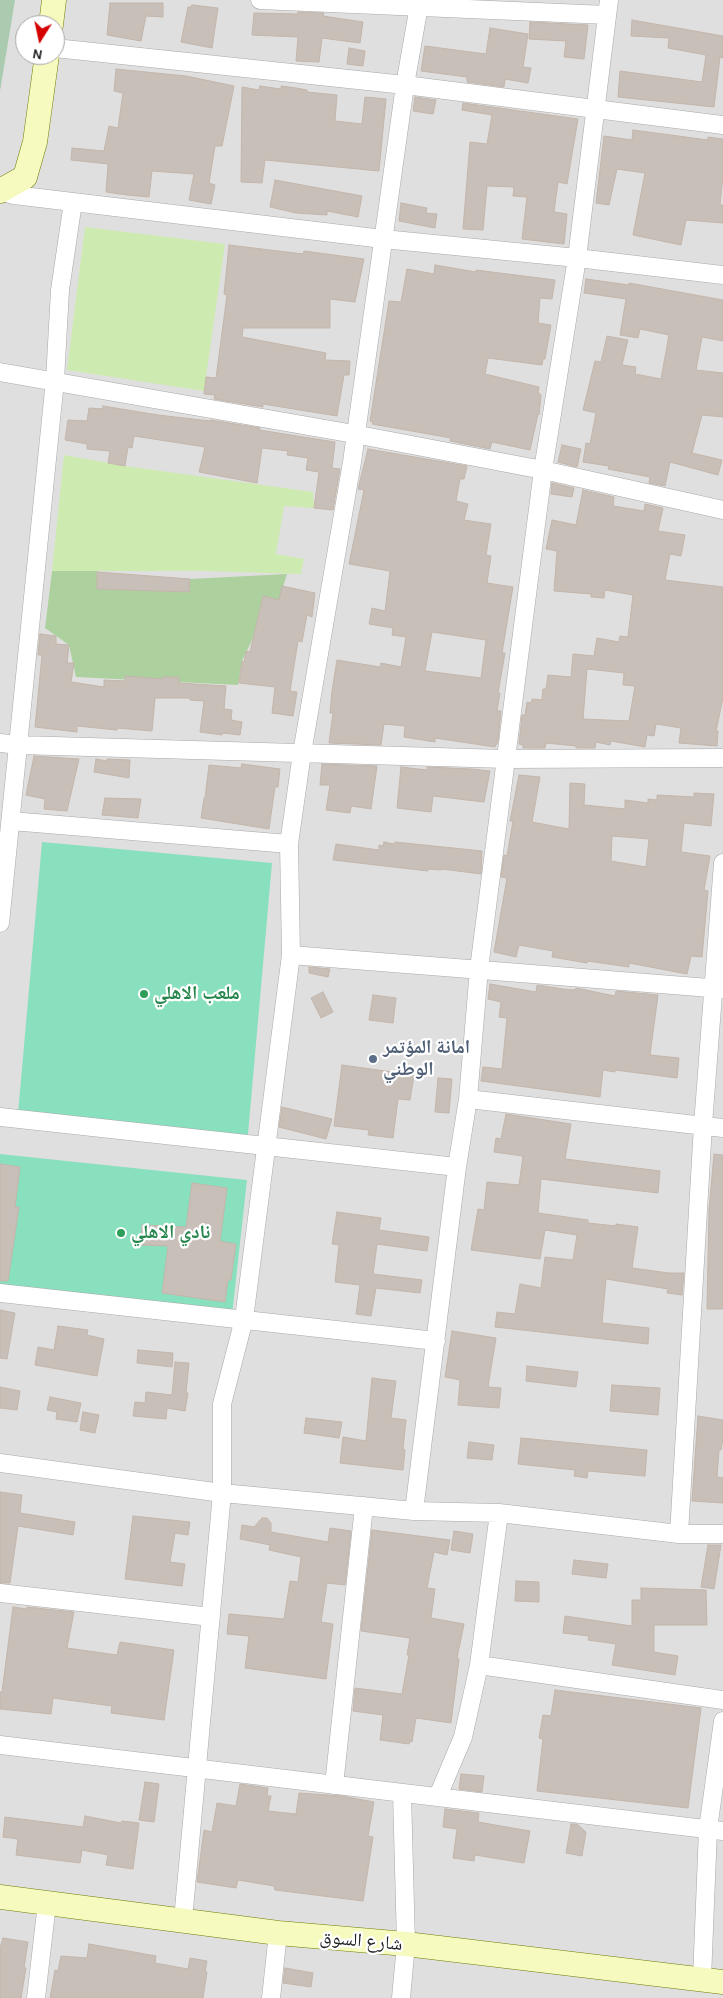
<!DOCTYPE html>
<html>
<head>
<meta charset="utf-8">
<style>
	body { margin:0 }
	#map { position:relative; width:723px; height:1998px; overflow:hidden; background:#f2efe9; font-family:Karla,sans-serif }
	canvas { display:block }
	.north { position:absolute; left:15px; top:15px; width:50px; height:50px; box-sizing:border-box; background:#fff; border:1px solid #a7a7a7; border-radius:50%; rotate:190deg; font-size:14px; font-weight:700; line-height:20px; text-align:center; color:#222 }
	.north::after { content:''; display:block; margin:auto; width:18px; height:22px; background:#d40000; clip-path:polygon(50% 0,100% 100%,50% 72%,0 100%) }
</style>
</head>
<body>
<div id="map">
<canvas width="723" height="1998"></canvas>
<div class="north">N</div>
</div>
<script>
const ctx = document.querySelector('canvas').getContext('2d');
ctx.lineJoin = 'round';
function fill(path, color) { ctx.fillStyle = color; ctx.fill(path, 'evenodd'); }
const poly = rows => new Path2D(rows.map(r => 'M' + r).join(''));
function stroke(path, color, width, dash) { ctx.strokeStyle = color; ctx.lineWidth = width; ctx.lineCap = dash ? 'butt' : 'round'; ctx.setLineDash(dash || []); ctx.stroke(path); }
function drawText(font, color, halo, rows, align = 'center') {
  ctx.font = font + ' Karla,"Noto Naskh Arabic",sans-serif'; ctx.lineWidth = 4.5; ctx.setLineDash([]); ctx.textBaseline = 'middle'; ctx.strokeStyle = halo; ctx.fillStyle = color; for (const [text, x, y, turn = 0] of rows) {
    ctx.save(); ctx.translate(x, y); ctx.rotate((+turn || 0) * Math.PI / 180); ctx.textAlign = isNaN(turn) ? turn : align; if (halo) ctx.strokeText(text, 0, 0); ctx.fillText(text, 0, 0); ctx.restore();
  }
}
fill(poly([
	[0,0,723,0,723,1998,0,1998],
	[25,25,55,25,55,55,25,55]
]), '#e0dfdf');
fill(poly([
	[85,227,225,244,204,391,67,370],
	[64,455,125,466,313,492,314,508,284,506,276,554,304,559,301,574,204,571,52,571]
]), '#cdebb0');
fill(poly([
	[52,571,97,571,97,589,189,591,190,579,287,574,279,600,263,597,253,638,242,661,238,685,76,677,69,645,45,628]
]), '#add19e');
fill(poly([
	[0,0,15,0,0,91]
]), '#aacbaf');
fill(poly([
	[42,842,272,863,247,1145,17,1125],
	[0,1154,247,1180,232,1315,0,1285]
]), '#88e0be');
const building = poly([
	[110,3,163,3,163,17,146,16,141,41,107,35,110,3],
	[192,5,218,8,212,48,181,42,188,7,191,7,192,5],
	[298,12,324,13,323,16,363,22,360,43,322,38,319,62,296,61,298,37,252,35,254,13,298,14,298,12],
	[632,20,723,36,723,58,720,57,714,107,618,97,620,71,702,82,706,55,668,48,669,38,631,36,632,20],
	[530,22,588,25,584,59,564,57,566,41,529,39,530,22],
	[490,28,528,34,523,67,531,68,528,83,505,79,504,87,467,82,467,77,421,71,425,46,486,54,490,28],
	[349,48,365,51,363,66,347,64,349,48],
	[116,69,186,76,234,86,222,146,215,146,209,183,215,185,211,204,189,200,194,174,152,171,149,197,127,195,106,192,108,164,71,160,72,148,104,151,109,126,118,128,123,93,114,91,116,69],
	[260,86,281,89,281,86,296,88,307,90,307,92,337,95,335,121,362,124,365,97,386,99,379,171,265,160,262,183,241,182,242,87,259,90,260,86],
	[415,97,436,100,433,114,413,111,415,97],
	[463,103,578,119,567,184,558,182,554,212,567,214,564,244,522,239,527,197,513,196,514,187,487,186,483,230,463,229,470,142,487,144,492,115,462,110,463,103],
	[633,130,708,140,708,137,723,139,723,176,720,205,723,205,723,223,686,220,681,245,633,235,645,173,617,169,609,205,596,203,604,136,632,140,633,130],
	[275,180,362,196,358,217,327,211,327,215,296,213,270,207,275,180],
	[401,203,427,208,426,213,437,214,435,228,399,221,401,203],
	[229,245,303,254,304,251,364,259,355,302,330,299,330,328,243,328,242,337,326,353,325,360,350,361,349,375,344,375,337,416,263,404,263,407,214,399,215,395,204,394,206,377,216,378,227,295,224,294,229,245],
	[435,265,476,272,476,270,555,280,552,299,540,298,538,323,551,325,545,359,543,359,542,365,488,358,485,374,539,387,538,392,541,395,539,415,538,414,530,450,492,442,490,449,450,441,451,438,372,424,373,422,370,421,389,301,401,302,407,269,434,274,435,265],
	[586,279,629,285,629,283,723,300,723,341,702,337,696,370,723,373,723,417,702,415,692,453,722,460,718,475,670,462,665,486,649,483,650,477,608,469,609,466,583,462,586,443,590,444,596,413,583,410,595,361,601,362,607,336,628,340,622,365,636,367,635,374,661,379,669,335,640,329,638,338,620,335,626,299,584,293,586,279],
	[103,406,158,415,210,421,211,420,260,428,259,430,335,442,332,468,340,469,333,510,314,508,319,472,306,470,308,458,287,455,288,451,262,448,257,483,199,472,205,447,134,436,132,448,128,447,125,466,108,463,110,451,87,449,87,444,65,440,68,420,87,421,89,408,103,409,103,406],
	[562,445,581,449,577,467,558,462,562,445],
	[368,449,467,466,464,479,460,479,456,501,468,504,464,520,491,524,486,555,491,556,487,583,513,587,502,653,505,653,498,693,500,693,497,711,501,711,498,741,495,747,435,738,435,742,404,737,405,726,384,724,381,745,329,743,333,713,330,713,332,691,337,660,380,667,381,663,401,667,406,637,392,635,393,628,369,624,372,608,385,611,390,571,349,564,364,490,358,489,368,449],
	[432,632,486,640,481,678,425,671,432,632],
	[552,483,574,488,572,497,551,494,552,483],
	[583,490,614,497,613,506,644,511,645,504,663,508,658,531,685,535,681,556,670,554,665,580,723,587,723,698,716,731,718,731,717,746,679,743,681,728,656,724,654,736,647,735,645,747,611,741,610,745,596,742,595,748,576,748,576,746,546,743,545,748,523,748,523,745,519,744,522,715,525,715,527,702,531,703,532,699,542,700,543,689,546,689,548,675,571,677,573,654,594,656,597,638,619,642,620,636,628,637,633,595,605,590,604,598,591,597,591,594,554,591,557,551,546,549,552,520,576,525,583,490],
	[587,669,624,673,623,685,635,686,629,721,583,719,587,669],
	[97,572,190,579,189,592,97,589,97,572],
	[282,586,315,593,312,617,307,615,302,642,298,641,290,691,297,692,293,716,272,713,275,687,239,683,242,661,244,662,246,651,250,652,263,596,279,600,282,586],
	[40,634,56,636,56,644,69,645,67,663,74,663,71,682,104,687,104,680,125,681,125,676,162,679,162,677,179,677,179,683,226,686,224,709,232,710,231,720,242,722,240,735,222,733,222,735,200,732,204,701,190,700,190,698,155,698,152,731,117,728,117,730,77,726,77,732,35,727,42,655,38,655,40,634],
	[34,756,79,759,67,811,44,809,45,799,26,795,34,756],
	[96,759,107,761,107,759,130,760,129,778,94,772,96,759],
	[242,764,280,769,278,787,275,787,269,829,201,818,204,798,205,798,209,765,241,768,242,764],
	[322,764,377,766,371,809,351,806,350,813,326,810,330,785,320,785,322,764],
	[401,767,427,770,427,767,472,769,490,771,484,802,433,796,431,812,397,808,401,767],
	[519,775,540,777,532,822,569,829,570,783,585,784,584,805,625,809,625,800,648,803,648,799,657,800,657,795,694,797,694,793,714,794,711,826,684,823,681,852,710,856,704,890,708,891,702,957,691,956,687,974,629,963,629,967,587,961,587,963,552,957,553,951,519,945,516,957,494,952,507,878,501,877,504,855,507,856,513,821,510,821,519,775],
	[612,836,649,839,646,867,611,861,612,836],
	[105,798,141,799,138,818,102,815,105,798],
	[384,842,394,844,395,842,482,851,481,874,442,869,441,870,428,869,428,871,333,860,336,844,379,850,379,845,383,846,384,842],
	[309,967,330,969,328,977,309,973,309,967],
	[490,984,536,992,537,985,563,989,575,990,576,988,615,996,616,991,658,995,650,1055,679,1058,677,1078,615,1070,615,1072,603,1070,600,1097,481,1081,483,1067,502,1069,507,1018,499,1017,501,1002,488,999,490,984],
	[323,992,333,1012,321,1018,311,998,323,992],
	[373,995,396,998,393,1023,369,1020,373,995],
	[342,1065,414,1075,410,1100,398,1099,393,1138,368,1135,369,1130,334,1126,342,1065],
	[438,1078,452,1079,449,1113,435,1112,438,1078],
	[282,1107,332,1119,326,1139,279,1127,282,1107],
	[506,1114,571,1124,565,1159,660,1171,658,1193,541,1179,538,1213,588,1220,588,1223,616,1226,616,1224,638,1227,632,1268,669,1273,684,1273,682,1295,667,1293,668,1289,606,1279,602,1323,649,1328,648,1344,495,1327,497,1312,515,1314,520,1284,541,1288,545,1257,573,1260,577,1235,545,1230,540,1259,471,1250,478,1209,484,1210,487,1182,519,1185,523,1156,494,1152,496,1138,501,1139,506,1114],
	[714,1154,723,1155,723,1309,707,1309,709,1210,714,1154],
	[0,1164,20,1167,15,1207,19,1207,8,1281,0,1281,0,1164],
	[192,1183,227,1188,220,1241,236,1244,231,1280,228,1280,225,1302,162,1293,168,1246,141,1245,142,1225,186,1227,192,1183],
	[337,1212,381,1218,379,1230,429,1237,427,1251,377,1244,373,1274,422,1280,420,1293,376,1288,371,1316,356,1314,360,1285,335,1282,339,1245,332,1244,337,1212],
	[0,1310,15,1313,7,1359,0,1358,0,1310],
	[58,1326,88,1330,87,1335,104,1339,97,1376,35,1365,38,1347,54,1350,58,1326],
	[452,1331,496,1338,488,1387,501,1388,499,1408,458,1405,460,1380,445,1377,452,1331],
	[138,1350,173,1353,172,1367,137,1363,138,1350],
	[175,1362,189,1363,186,1393,188,1393,185,1411,167,1408,166,1419,133,1416,135,1402,145,1403,146,1392,172,1395,175,1362],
	[527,1366,578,1372,576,1387,526,1381,527,1366],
	[372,1378,396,1381,391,1418,406,1420,403,1449,405,1450,403,1470,340,1463,343,1437,366,1441,372,1378],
	[612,1385,660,1388,658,1415,610,1411,612,1385],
	[0,1387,20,1391,17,1410,0,1408,0,1387],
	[50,1397,81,1403,77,1422,56,1419,57,1412,47,1410,50,1397],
	[83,1412,99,1415,95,1433,80,1430,83,1412],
	[698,1416,723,1420,723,1439,721,1450,719,1450,717,1477,723,1478,723,1503,692,1501,698,1416],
	[306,1418,342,1422,339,1438,304,1433,306,1418],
	[521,1438,647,1450,645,1476,588,1471,587,1478,574,1476,575,1470,518,1464,521,1438],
	[469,1442,494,1445,492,1460,467,1458,469,1442],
	[0,1492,22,1495,20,1513,75,1522,73,1535,18,1526,10,1583,0,1583,0,1492],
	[133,1516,190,1522,188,1535,175,1533,170,1562,185,1564,182,1586,125,1579,133,1516],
	[262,1518,267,1518,271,1523,271,1532,328,1542,330,1528,351,1531,345,1585,327,1583,321,1622,333,1624,326,1679,245,1668,249,1636,227,1634,229,1614,284,1619,290,1581,298,1582,301,1557,269,1550,270,1545,240,1539,242,1525,254,1527,262,1518],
	[372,1530,450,1540,447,1555,434,1552,427,1588,435,1589,431,1618,464,1624,457,1658,459,1659,451,1723,416,1718,412,1742,410,1741,409,1744,380,1740,383,1715,353,1711,355,1688,402,1694,409,1655,407,1655,410,1638,361,1631,372,1530],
	[454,1531,473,1534,470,1553,451,1550,454,1531],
	[708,1545,721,1545,714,1589,701,1587,708,1545],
	[574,1560,608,1564,606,1578,572,1574,574,1560],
	[516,1581,539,1582,539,1602,515,1601,516,1581],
	[641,1588,706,1590,707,1625,654,1625,654,1652,678,1656,675,1675,612,1665,616,1644,588,1640,589,1636,563,1633,565,1616,632,1626,632,1600,641,1600,641,1588],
	[13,1607,27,1609,27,1607,74,1612,67,1648,117,1655,120,1642,174,1650,164,1720,111,1713,112,1706,53,1698,51,1714,0,1709,0,1692,2,1692,13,1607],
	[555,1690,701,1708,688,1808,537,1791,543,1739,539,1738,543,1715,551,1716,555,1690],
	[461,1774,484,1776,482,1792,459,1789,461,1774],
	[145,1782,159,1784,154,1822,139,1820,145,1782],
	[240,1784,268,1788,267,1796,271,1796,268,1811,296,1814,299,1793,342,1796,374,1802,368,1836,373,1837,363,1901,275,1890,274,1886,238,1880,236,1888,197,1882,204,1830,212,1832,217,1803,236,1806,240,1784],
	[445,1809,479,1813,478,1822,530,1831,524,1863,475,1855,474,1861,453,1858,457,1829,443,1827,445,1809],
	[85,1816,121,1823,122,1821,139,1823,133,1869,106,1865,108,1855,82,1850,80,1863,16,1855,18,1839,3,1837,5,1817,83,1827,85,1816],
	[571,1824,577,1824,586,1832,582,1856,566,1853,571,1824],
	[3,1938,28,1942,24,1968,26,1968,21,1998,0,1998,0,1948,3,1938],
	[89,1944,156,1956,155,1963,188,1969,190,1958,207,1961,205,1972,207,1972,203,1998,50,1998,55,1970,58,1971,61,1956,87,1958,89,1944],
	[285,1968,313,1973,311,1987,283,1983,285,1968]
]);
fill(building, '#c7bfb8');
stroke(building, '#c4b6ab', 1);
const street = poly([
	[260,0,607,15],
	[55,48,405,85,723,125],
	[0,191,14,195,383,239,577,258,723,275],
	[0,372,354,434,543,470,723,510],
	[0,743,19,745,506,759,723,758],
	[11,821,289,844],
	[0,923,55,380,60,290,73,202],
	[291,955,723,989],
	[468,1099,723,1128],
	[0,1117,457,1167],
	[0,1293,436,1341],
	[0,1463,222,1493,414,1511,499,1513,679,1534,723,1534],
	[414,1511,457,1167,468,1099,479,969,543,470,577,258,609,0],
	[679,1534,703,1125,723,863],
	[0,1593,211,1617],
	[479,1665,723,1700],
	[0,1745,723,1831],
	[334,1785,364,1506],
	[438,1796,463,1737,479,1665,499,1513],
	[183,1920,222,1493,222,1404,244,1319,291,955,289,844,302,753,352,462,405,85,420,0],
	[702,1979,708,1829,723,1721],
	[36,1998,47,1903],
	[271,1998,278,1933],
	[401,1998,406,1944,402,1793]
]);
const secondary = poly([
	[51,25,54,0],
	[0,191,25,177,35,142,47,55],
	[0,1897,278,1933,406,1944,723,1982]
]);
stroke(street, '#a9a9a9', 19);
stroke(secondary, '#707d05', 25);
stroke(street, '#fff', 18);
stroke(secondary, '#f7fabf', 24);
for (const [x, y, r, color] of [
	[144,994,5,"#2e9e5b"],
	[373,1059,5,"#5c6f8a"],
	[121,1233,5,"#2e9e5b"]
]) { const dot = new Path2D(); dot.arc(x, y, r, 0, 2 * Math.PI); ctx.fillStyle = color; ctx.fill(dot); stroke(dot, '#fff', 2); }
drawText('bold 19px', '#27864d', '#fff', [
	["ملعب الاهلي",154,994],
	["نادي الاهلي",131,1233]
], 'left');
drawText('bold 19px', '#4e5e75', '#fff', [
	["امانة المؤتمر",383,1048],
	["الوطني",383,1070]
], 'left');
drawText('19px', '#222', '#fff', [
	["شارع السوق",361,1941,5]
]);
</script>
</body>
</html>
